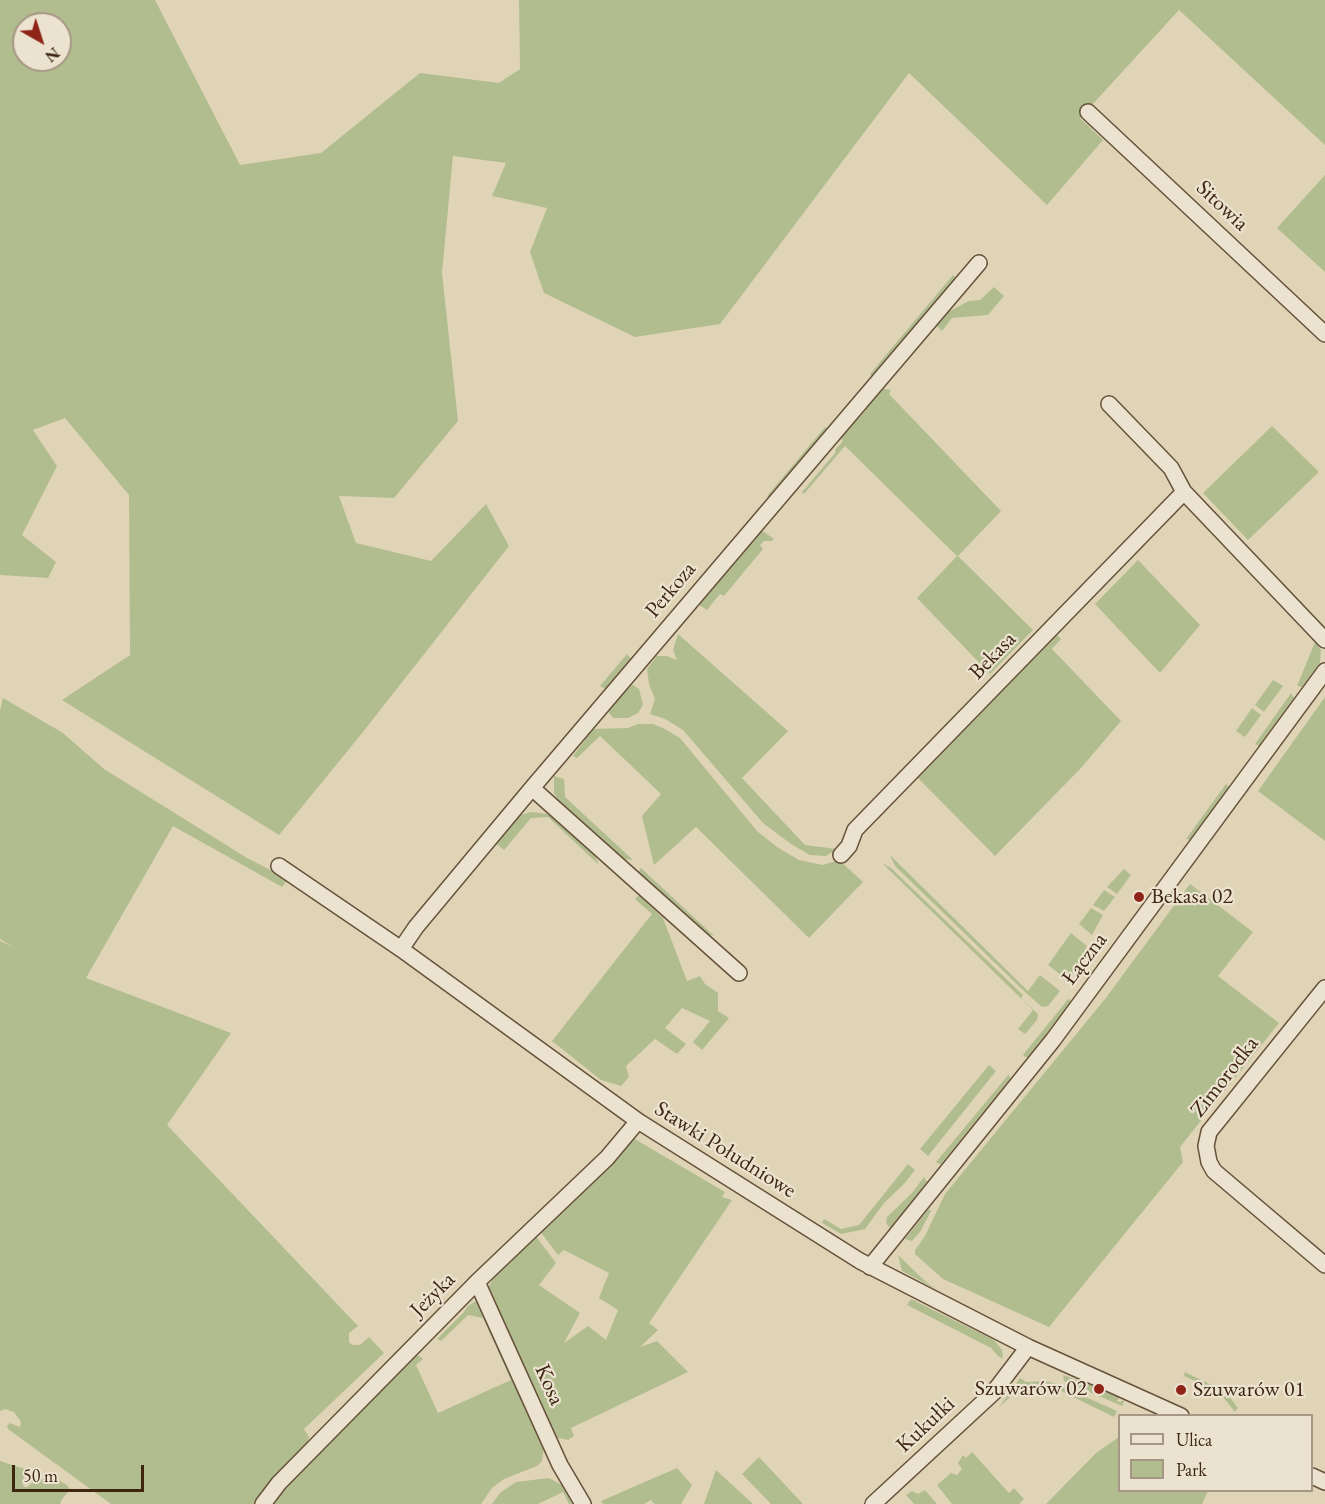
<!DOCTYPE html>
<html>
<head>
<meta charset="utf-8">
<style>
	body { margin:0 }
	#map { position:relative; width:1325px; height:1504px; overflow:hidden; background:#e0d4b7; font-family:"EB Garamond",serif }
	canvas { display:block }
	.legend { position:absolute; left:1118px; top:1414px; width:195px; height:78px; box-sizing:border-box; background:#ebe3d0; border:2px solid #a69784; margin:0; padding:8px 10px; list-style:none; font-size:18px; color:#3e2611 }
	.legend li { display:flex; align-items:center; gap:12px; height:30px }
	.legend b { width:30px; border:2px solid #a69784 }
	.north { position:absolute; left:12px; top:12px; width:60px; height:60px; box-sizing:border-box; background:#ebe3d0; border:2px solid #a69784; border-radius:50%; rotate:141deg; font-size:16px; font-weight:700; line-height:24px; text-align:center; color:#3e2611 }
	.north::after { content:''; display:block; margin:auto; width:21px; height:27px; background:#8f2418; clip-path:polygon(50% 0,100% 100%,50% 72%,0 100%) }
	.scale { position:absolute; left:12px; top:1465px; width:132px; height:27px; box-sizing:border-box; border:3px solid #3e2611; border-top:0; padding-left:8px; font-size:18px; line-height:21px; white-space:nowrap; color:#3e2611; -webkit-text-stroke:4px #ebe3d0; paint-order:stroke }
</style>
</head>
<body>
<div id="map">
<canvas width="1325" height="1504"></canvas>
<ul class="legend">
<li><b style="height:8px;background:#ebe3d0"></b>Ulica</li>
<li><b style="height:16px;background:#b2bd8f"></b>Park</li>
</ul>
<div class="north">N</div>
<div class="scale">50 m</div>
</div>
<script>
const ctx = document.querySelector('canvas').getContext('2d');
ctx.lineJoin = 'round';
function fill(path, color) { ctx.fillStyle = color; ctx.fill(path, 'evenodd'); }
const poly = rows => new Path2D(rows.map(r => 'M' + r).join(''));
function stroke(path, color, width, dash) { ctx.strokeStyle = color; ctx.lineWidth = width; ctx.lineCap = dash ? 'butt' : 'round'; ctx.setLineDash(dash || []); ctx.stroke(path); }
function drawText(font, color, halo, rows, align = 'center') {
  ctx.font = font + ' "EB Garamond",serif'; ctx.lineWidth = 4.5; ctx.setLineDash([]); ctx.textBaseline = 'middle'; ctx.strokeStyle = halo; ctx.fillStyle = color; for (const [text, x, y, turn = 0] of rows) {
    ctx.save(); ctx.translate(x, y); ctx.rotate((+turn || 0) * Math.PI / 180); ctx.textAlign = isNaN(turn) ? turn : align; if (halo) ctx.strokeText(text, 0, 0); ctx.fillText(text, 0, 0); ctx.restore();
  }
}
fill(poly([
	[0,0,155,0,240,165,321,153,420,73,499,83,520,69,519,0,1325,0,1325,145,1179,10,1080,118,1103,140,1047,205,909,73,720,324,635,337,544,293,530,252,547,208,492,196,506,163,453,156,442,273,458,421,394,498,339,496,356,543,431,561,486,504,509,546,359,737,279,835,62,700,130,655,129,495,65,418,33,430,57,466,22,535,56,562,48,578,0,575],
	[24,24,60,24,60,60,24,60],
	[1325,175,1325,272,1277,228],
	[953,275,958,280,875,378,872,377,870,374],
	[994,287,1004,296,988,315,952,318,942,331,936,325,944,314,969,301,980,300],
	[879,388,891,390,889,394,1001,511,958,556,1033,630,990,674,917,598,957,556,845,446,804,494,802,492,836,452,835,450,843,441,840,438,866,410,863,406],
	[1272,426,1319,472,1248,540,1203,493],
	[825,427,830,432,771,501,767,496],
	[760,529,774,539,772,541,764,541,760,545,763,549,724,596,720,594,707,610,696,603],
	[1138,560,1200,625,1160,673,1095,604],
	[678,634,788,731,742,778,805,845,837,849,826,856,810,855,791,844,763,823,683,730,665,719,650,714,655,699,649,684,647,669,657,656,667,656,677,660,673,650],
	[1057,635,1061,639,1052,649,1121,721,1081,768,995,856,918,778],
	[1315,642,1321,650,1320,663,1302,687,1297,686],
	[627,654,632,660,609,691,600,686],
	[1273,680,1283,686,1264,712,1255,705],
	[633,685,639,689,643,705,638,713,628,718,613,718,609,713,610,707,625,687],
	[1291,693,1294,698,1259,746,1255,744],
	[1325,697,1325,841,1258,791],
	[3,698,63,733,104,769,247,858,288,879,282,887,173,826,86,978,231,1033,167,1125,358,1326,349,1333,349,1342,352,1345,360,1345,369,1337,384,1353,304,1429,309,1437,308,1441,264,1489,255,1504,111,1504,8,1429,7,1426,10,1423,20,1427,21,1422,14,1412,5,1409,1,1411,0,1410,0,941,13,947,0,939,0,711],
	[1252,708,1261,715,1245,737,1236,731],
	[638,724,653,724,665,729,680,738,757,831,777,847,799,860,823,865,839,860,863,882,809,938,696,827,654,865,642,816,661,794,600,736,577,758,573,756,592,731,590,729,628,728],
	[554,776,564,779,565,797,633,860,621,859,562,806,554,793],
	[1226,784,1229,787,1191,840,1186,839],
	[530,812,548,814,559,819,594,854,599,865,548,817,531,818,504,850,493,841,518,816],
	[890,855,1028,991,1040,975,1060,991,1048,1006,1042,1007,1026,993,895,866],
	[882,863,891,868,1023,995,1021,998,1038,1014,1037,1020,1025,1034,1018,1029,1033,1010],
	[641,868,714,936,703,933,638,873],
	[1124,869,1131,875,1117,894,1107,887],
	[1190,884,1253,932,1218,976,1279,1023,1180,1147,1183,1162,1049,1327,943,1279,915,1254,915,1250,925,1236,945,1194,1105,999],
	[1104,890,1115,897,1104,911,1093,905],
	[639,895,663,918,687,981,700,976,705,984,718,993,718,1011,729,1018,702,1050,693,1042,710,1021,682,1008,665,1028,686,1044,677,1054,655,1039,626,1066,629,1077,621,1086,601,1080,552,1041,652,914,635,899],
	[1091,908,1103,915,1092,935,1079,924],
	[1071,933,1087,946,1075,970,1067,980,1048,965],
	[1069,998,1071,1003,1028,1057,1025,1057,1023,1055],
	[989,1065,996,1071,928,1156,920,1149],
	[1009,1074,1010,1079,941,1164,939,1164,936,1162],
	[633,1138,725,1192,722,1197,732,1200,649,1323,658,1330,640,1347,657,1341,688,1372,571,1428,574,1436,568,1440,558,1438,546,1427,487,1290,496,1273,535,1235,556,1263,539,1285,580,1313,564,1343,588,1326,606,1340,618,1310,599,1298,609,1273,564,1250,558,1255,539,1230],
	[908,1164,915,1170,904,1184,884,1203,865,1229,841,1234,822,1223,824,1219,841,1229,859,1225],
	[924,1177,927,1182,890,1228,886,1223,887,1217,912,1193],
	[929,1209,931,1211,920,1232,912,1241,905,1239],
	[898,1255,926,1282,936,1289,902,1271],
	[911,1299,994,1340,1002,1350,1003,1359,998,1356,991,1348,907,1305],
	[476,1301,479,1303,544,1445,542,1461,537,1466,504,1479,492,1488,481,1504,268,1504,415,1353,423,1359,416,1365,438,1413,511,1380,483,1318,468,1315,441,1341,437,1339,463,1313,468,1306],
	[1185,1372,1226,1392,1238,1408,1235,1412,1219,1392,1184,1376],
	[1063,1375,1120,1396,1117,1401,1120,1402,1124,1400,1124,1402,1122,1406,1064,1381],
	[1020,1378,1026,1382,1046,1381,1054,1383,1117,1411,1114,1417,1047,1384,1023,1386,999,1407],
	[1119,1437,1120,1490,1208,1491,1202,1504,1046,1504,1096,1453],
	[972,1452,1009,1493,1014,1488,1024,1499,1019,1504,952,1504,937,1485,951,1473,957,1475,962,1469,958,1463,963,1455,966,1458],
	[759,1457,803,1504,771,1504,742,1474],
	[0,1461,25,1469,26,1473,22,1481,24,1487,27,1487,35,1480,45,1479,50,1474,68,1486,70,1490,62,1499,60,1504,0,1504],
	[677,1468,692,1485,681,1504,654,1504,651,1500,644,1504,603,1504,601,1501],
	[716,1470,753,1504,704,1504],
	[549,1478,562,1485,572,1504,569,1504,563,1492,538,1504,492,1504,500,1493,516,1482],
	[925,1490,937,1504,914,1504,906,1495,912,1491,918,1494]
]), '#b2bd8f');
const street = poly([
	[1088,112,1325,334],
	[1109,404,1171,468,1184,492,1325,640],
	[532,788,739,973],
	[841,855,849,846,855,830,1184,492],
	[279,866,401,949,638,1121,860,1261,1028,1347,1181,1416],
	[401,949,416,927,532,788,979,263],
	[1325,988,1209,1132,1206,1146,1209,1162,1214,1171,1325,1265],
	[870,1267,1053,1040,1325,671],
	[477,1282,560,1465,583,1504],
	[1312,1476,1325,1482],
	[263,1504,279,1483,477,1282,607,1158,638,1121],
	[873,1504,993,1393,1028,1347]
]);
stroke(street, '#66523a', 18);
stroke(street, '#ebe3d0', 15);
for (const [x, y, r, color] of [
	[1139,897,6,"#8f2418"],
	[1099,1389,6,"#8f2418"],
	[1181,1390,6,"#8f2418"]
]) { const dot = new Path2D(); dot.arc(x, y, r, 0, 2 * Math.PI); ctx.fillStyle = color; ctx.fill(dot); stroke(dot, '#ebe3d0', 2); }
drawText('22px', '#3e2611', '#ebe3d0', [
	["Sitowia",1222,206,43],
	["Perkoza",671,590,-50],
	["Bekasa",993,656,-46],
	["Łączna",1085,959,-53],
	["Zimorodka",1225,1077,-52],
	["Stawki Południowe",725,1150,32],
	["Jeżyka",433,1295,-45],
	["Kosa",549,1385,66],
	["Kukułki",926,1425,-43]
]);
drawText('22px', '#3e2611', '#ebe3d0', [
	["Bekasa 02",1151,897],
	["Szuwarów 02",1087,1389,"right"],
	["Szuwarów 01",1193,1390]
], 'left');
</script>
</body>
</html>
